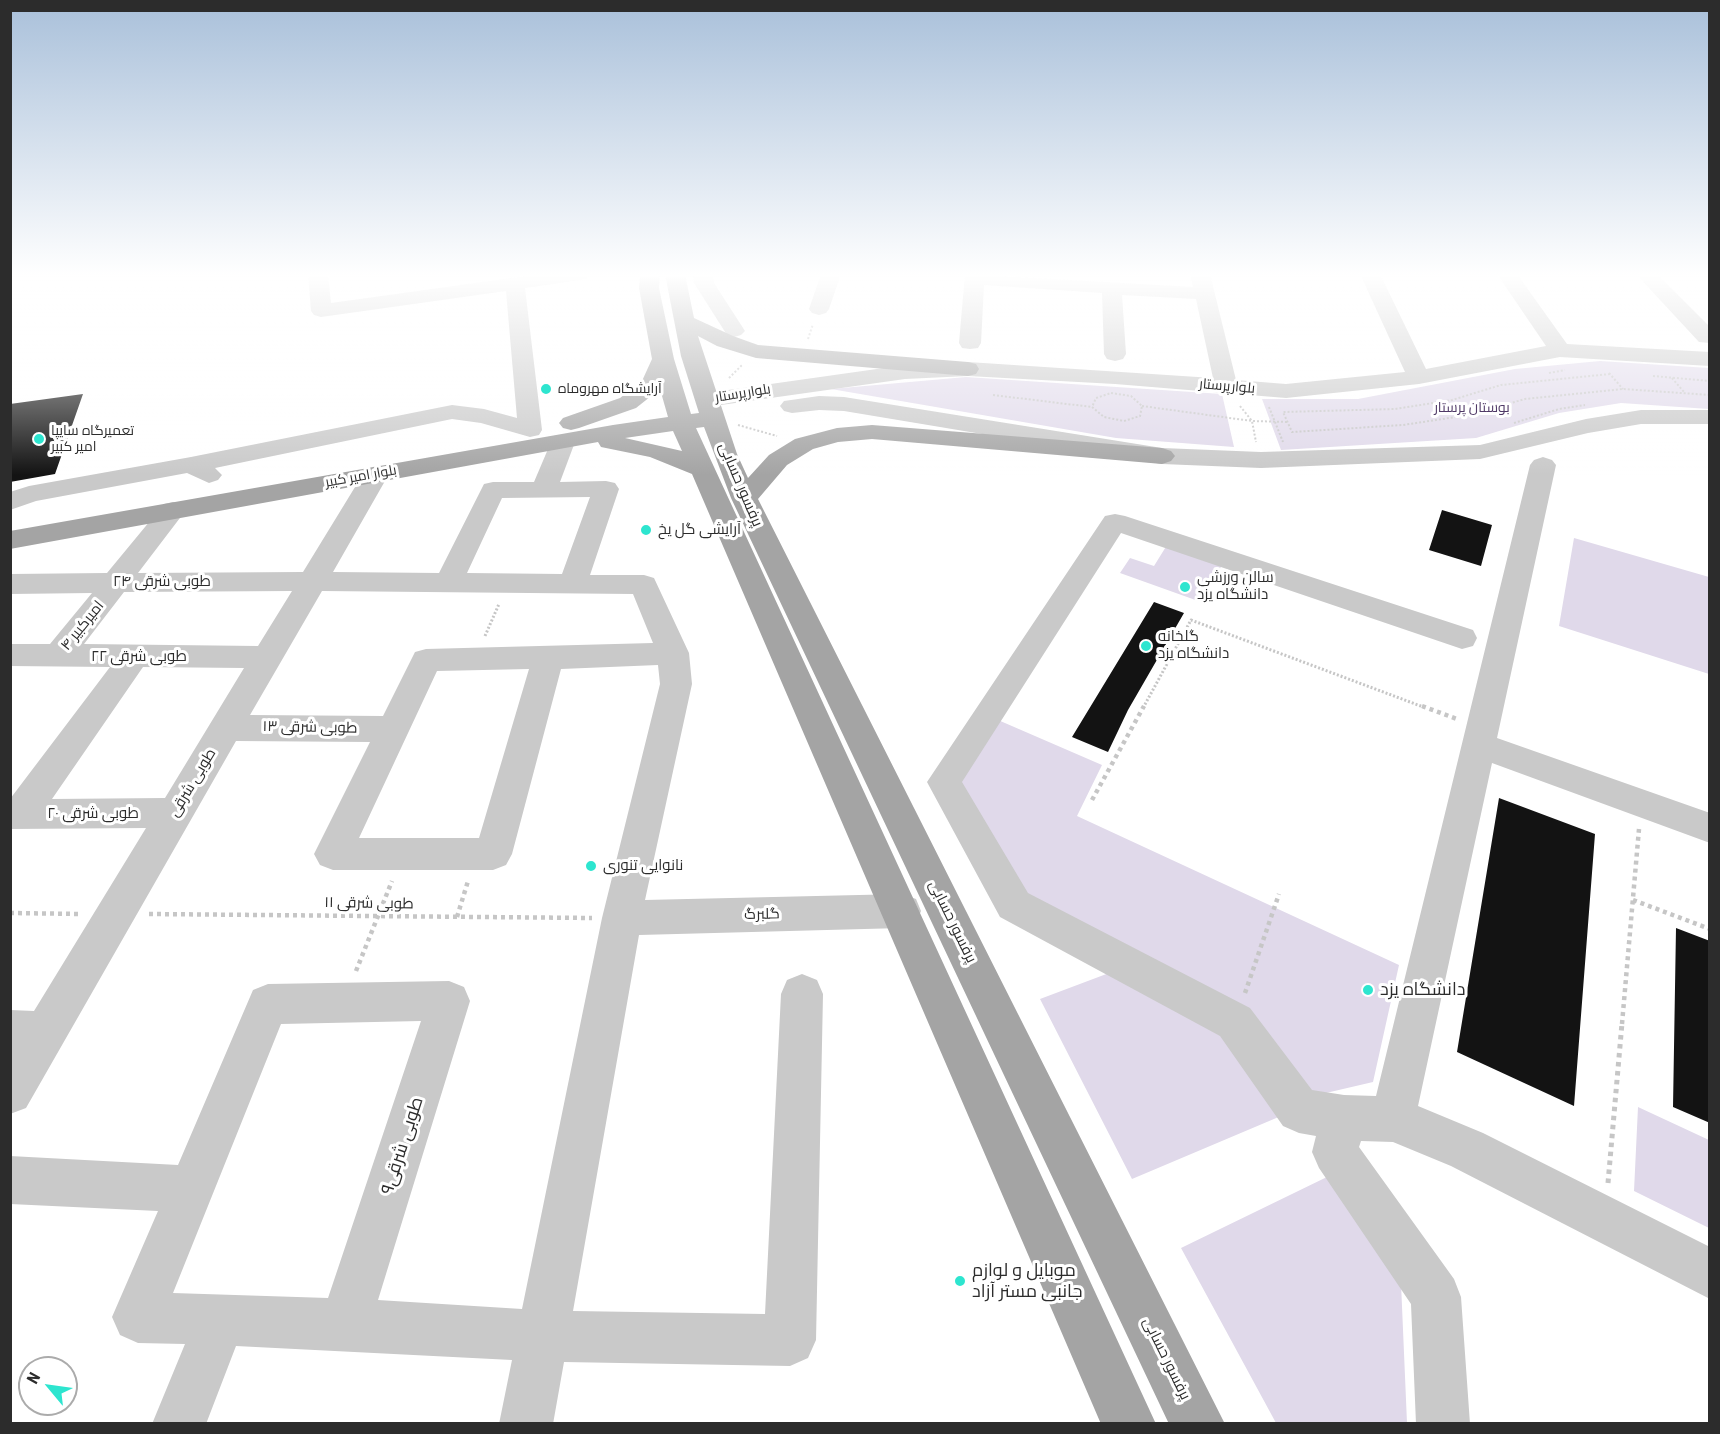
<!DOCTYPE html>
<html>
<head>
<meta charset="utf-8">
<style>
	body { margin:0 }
	#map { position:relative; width:1720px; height:1434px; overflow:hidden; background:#fff; font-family:"Roboto Condensed",sans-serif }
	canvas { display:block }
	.frame { position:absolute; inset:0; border:12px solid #2c2c2c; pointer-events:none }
	.north { position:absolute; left:18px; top:1356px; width:60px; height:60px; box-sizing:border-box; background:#fff; border:2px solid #ababab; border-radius:50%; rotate:299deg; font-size:16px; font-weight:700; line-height:24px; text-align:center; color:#2c2c2c }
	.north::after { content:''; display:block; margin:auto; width:21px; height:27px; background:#2de5cf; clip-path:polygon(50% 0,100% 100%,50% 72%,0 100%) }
</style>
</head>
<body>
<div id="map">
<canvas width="1720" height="1434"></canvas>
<div class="frame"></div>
<div class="north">N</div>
</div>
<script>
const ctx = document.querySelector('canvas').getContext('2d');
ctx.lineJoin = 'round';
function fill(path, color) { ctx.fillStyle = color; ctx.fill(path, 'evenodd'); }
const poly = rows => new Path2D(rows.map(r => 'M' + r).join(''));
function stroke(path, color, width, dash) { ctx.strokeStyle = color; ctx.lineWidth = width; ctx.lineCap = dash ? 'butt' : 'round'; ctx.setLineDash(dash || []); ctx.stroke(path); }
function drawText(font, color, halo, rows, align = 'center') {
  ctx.font = font + ' "Roboto Condensed",Cairo,sans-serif'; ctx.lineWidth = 6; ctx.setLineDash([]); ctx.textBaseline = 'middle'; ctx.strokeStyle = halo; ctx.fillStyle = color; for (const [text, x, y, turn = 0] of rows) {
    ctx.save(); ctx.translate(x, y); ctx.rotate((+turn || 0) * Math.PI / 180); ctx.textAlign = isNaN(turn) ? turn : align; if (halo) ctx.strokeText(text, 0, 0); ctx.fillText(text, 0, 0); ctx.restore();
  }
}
fill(poly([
	[1600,361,1709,368,1709,409,1621,403,1559,413,1476,438,1281,450,1262,399,1358,399,1515,369],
	[966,377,1222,394,1234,447,1116,438,831,389],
	[1574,538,1709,577,1709,674,1559,626],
	[1167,545,1222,565,1201,602,1120,573,1130,558,1154,566],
	[998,720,1102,765,1077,816,1399,965,1373,1082,1313,1096,1025,893,959,780],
	[1117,970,1226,1030,1281,1116,1132,1179,1040,999],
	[1638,1107,1709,1140,1709,1228,1634,1191],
	[1329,1176,1401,1283,1407,1423,1276,1423,1181,1248]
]), '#e0d9ea');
fill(poly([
	[83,394,55,474,10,482,10,404],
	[1442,510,1492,525,1481,566,1429,550],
	[1154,602,1184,613,1128,710,1108,752,1072,737],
	[1499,798,1595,834,1574,1106,1457,1052],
	[1676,928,1710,941,1710,1123,1673,1107]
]), '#131313');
stroke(poly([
	[808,339,813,324],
	[1549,373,1565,370],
	[1609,373,1623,389],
	[1610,374,1501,385,1452,400,1395,409,1283,412,1292,432,1403,425,1469,415,1525,399,1623,389,1710,395],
	[1653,376,1710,381],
	[729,378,742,365],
	[1672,378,1684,392],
	[1111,393,1131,396,1142,406,1140,416,1124,421,1104,417,1092,407,1096,398,1111,393],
	[993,395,1092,407],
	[1142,406,1252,421,1288,422],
	[1240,406,1252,421,1256,442],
	[1269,407,1283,442],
	[1514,423,1559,409,1585,405],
	[738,425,777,436]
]), '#c6c6c6', 2, [2, 2]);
stroke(poly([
	[485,636,499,604],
	[1143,708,1191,620,1426,708]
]), '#c6c6c6', 3, [2, 2]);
stroke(poly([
	[1422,706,1457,719],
	[1092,800,1144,706],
	[1633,900,1710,929],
	[10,913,82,914],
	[149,914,592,918],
	[457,917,468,881],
	[356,971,392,881],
	[1245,993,1279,894],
	[1622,1024,1639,829]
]), '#c6c6c6', 4.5, [4, 4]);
stroke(poly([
	[1608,1183,1622,1023]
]), '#c6c6c6', 5, [4.5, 4.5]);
fill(poly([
	[308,274,328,274,331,303,540,274,590,274,587,278,580,280,525,288,542,430,539,435,530,437,481,423,452,419,215,468,222,475,218,480,209,483,187,473,36,501,10,510,10,492,29,486,191,457,452,405,484,409,517,418,506,291,321,317,314,315,311,311,308,274],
	[693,274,713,274,714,283,745,331,741,335,734,337,727,335,694,283,693,274],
	[821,274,841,274,829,309,826,313,819,315,812,313,809,309,821,274],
	[965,274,1193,287,1190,274,1210,274,1236,380,1286,384,1405,372,1360,274,1380,274,1426,369,1546,346,1497,274,1517,274,1567,344,1710,352,1710,366,1560,357,1419,384,1286,398,1115,384,968,376,905,379,707,407,699,405,695,400,699,395,707,393,905,365,968,362,1213,378,1196,299,1122,295,1126,354,1123,359,1115,361,1107,359,1104,354,1102,293,984,285,981,343,978,348,970,349,962,348,959,343,965,274],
	[1636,274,1657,274,1710,327,1710,343,1699,342,1636,274],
	[819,396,844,397,1162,448,1261,452,1480,445,1586,419,1641,410,1710,410,1710,424,1641,424,1588,433,1480,459,1261,468,1162,464,844,411,819,410,792,413,784,411,780,406,784,401,819,396],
	[563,435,572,437,575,442,560,482,606,481,615,483,619,489,590,575,644,575,654,578,689,653,692,684,645,900,902,894,916,899,921,911,916,923,902,928,639,935,573,1311,765,1314,781,994,787,980,802,974,817,980,823,994,816,1340,808,1358,790,1366,564,1362,553,1424,499,1424,512,1360,236,1346,206,1424,152,1424,185,1344,138,1343,120,1335,112,1317,158,1211,10,1204,10,1156,178,1165,253,990,268,984,449,981,464,987,470,1001,378,1300,522,1309,602,918,660,684,658,665,561,669,512,854,506,865,493,870,333,870,320,865,314,854,370,742,236,741,26,1108,10,1114,10,1010,34,1011,146,828,10,829,10,799,110,667,10,666,10,644,50,644,92,593,10,594,10,574,107,573,164,504,173,502,182,504,186,510,138,573,303,572,363,474,367,469,376,466,385,469,389,474,333,572,439,573,484,484,493,482,534,482,551,442,554,437,563,435],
	[590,497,562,574,467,573,502,498,590,497],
	[292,591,258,646,84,644,124,592,292,591],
	[322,591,633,594,653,643,426,649,415,652,383,716,250,715,322,591],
	[143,667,244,668,165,798,52,799,143,667],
	[529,669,479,838,359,838,437,671,529,669],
	[421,1021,328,1298,173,1293,281,1024,421,1021],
	[1543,457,1552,460,1556,465,1497,738,1710,813,1710,843,1492,763,1418,1106,1483,1133,1710,1247,1710,1299,1451,1166,1393,1142,1361,1141,1359,1147,1454,1279,1461,1297,1470,1424,1416,1424,1411,1304,1319,1168,1312,1152,1316,1136,1299,1133,1283,1126,1220,1036,1000,917,927,782,1105,516,1115,514,1125,516,1473,630,1477,638,1473,646,1462,649,1121,533,962,782,1028,893,1250,1008,1312,1090,1344,1095,1376,1096,1530,465,1534,460,1543,457]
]), '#c9c9c9');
fill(poly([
	[640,274,660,274,659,288,674,359,691,414,699,413,681,356,665,274,685,274,694,318,733,336,758,345,968,362,976,364,979,369,976,374,968,376,756,358,717,346,698,336,737,454,748,478,769,455,795,439,837,428,872,425,1162,448,1171,451,1175,456,1171,461,1162,464,872,439,838,442,813,449,787,465,758,499,1225,1424,1169,1424,731,498,704,427,696,428,1156,1424,1101,1424,692,474,650,457,601,447,598,442,10,549,10,531,613,425,668,417,660,389,636,408,579,428,571,430,563,428,559,423,563,418,620,398,642,381,652,359,639,288,640,274],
	[673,431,682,451,625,438,673,431]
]), '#a4a4a4');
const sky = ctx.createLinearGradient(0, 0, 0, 475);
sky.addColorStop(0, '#a9c0da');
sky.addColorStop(0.58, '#fff');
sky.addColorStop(1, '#ffffff00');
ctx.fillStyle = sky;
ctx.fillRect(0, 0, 1720, 475);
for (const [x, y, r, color] of [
	[546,389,6,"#2de5cf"],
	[39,439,6,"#2de5cf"],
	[646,530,6,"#2de5cf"],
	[1185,587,6,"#2de5cf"],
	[1146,646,6,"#2de5cf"],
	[591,866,6,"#2de5cf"],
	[1368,990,6,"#2de5cf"],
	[960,1281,6,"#2de5cf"]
]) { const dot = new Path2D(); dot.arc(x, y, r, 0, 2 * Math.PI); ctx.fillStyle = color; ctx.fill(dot); stroke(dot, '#fff', 2); }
drawText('14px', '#2c2c2c', '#fff', [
	["بلوارپرستار",1227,387,5],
	["بلوارپرستار",743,394,-9],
	["بلوار امیر کبیر",361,477,-10]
]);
drawText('14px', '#2c2c2c', '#fff', [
	["آرایشگاه مهروماه",558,389],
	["تعمیرگاه سایپا",51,431],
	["امیر کبیر",51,447]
], 'left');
drawText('14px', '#503a67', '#fff', [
	["بوستان پرستار",1472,408]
]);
drawText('15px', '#2c2c2c', '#fff', [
	["پرفسور حسابی",740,485,67],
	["طوبی شرقی ۲۴",162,582],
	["امیرکبیر ۴",83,626,-51],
	["طوبی شرقی ۲۲",139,657],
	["طوبی شرقی ۱۳",310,728,1],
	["طوبی شرقی",193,783,-59],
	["طوبی شرقی ۲۰",93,814],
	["طوبی شرقی ۱۱",369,904,1],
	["گلبرگ",762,915,-1],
	["پرفسور حسابی",952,922,64],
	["پرفسور حسابی",1166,1359,64]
]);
drawText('15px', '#2c2c2c', '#fff', [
	["آرایشی گل یخ",658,530],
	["سالن ورزشی",1197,578],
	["دانشگاه یزد",1197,595],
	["گلخانه",1158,637],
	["دانشگاه یزد",1158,654],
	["نانوایی تنوری",603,866]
], 'left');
drawText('18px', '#2c2c2c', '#fff', [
	["دانشگاه یزد",1380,990],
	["موبایل و لوازم",972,1271],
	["جانبی مستر آزاد",972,1292]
], 'left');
drawText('18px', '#2c2c2c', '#fff', [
	["طوبی شرقی۹",403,1146,-72]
]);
</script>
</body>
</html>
